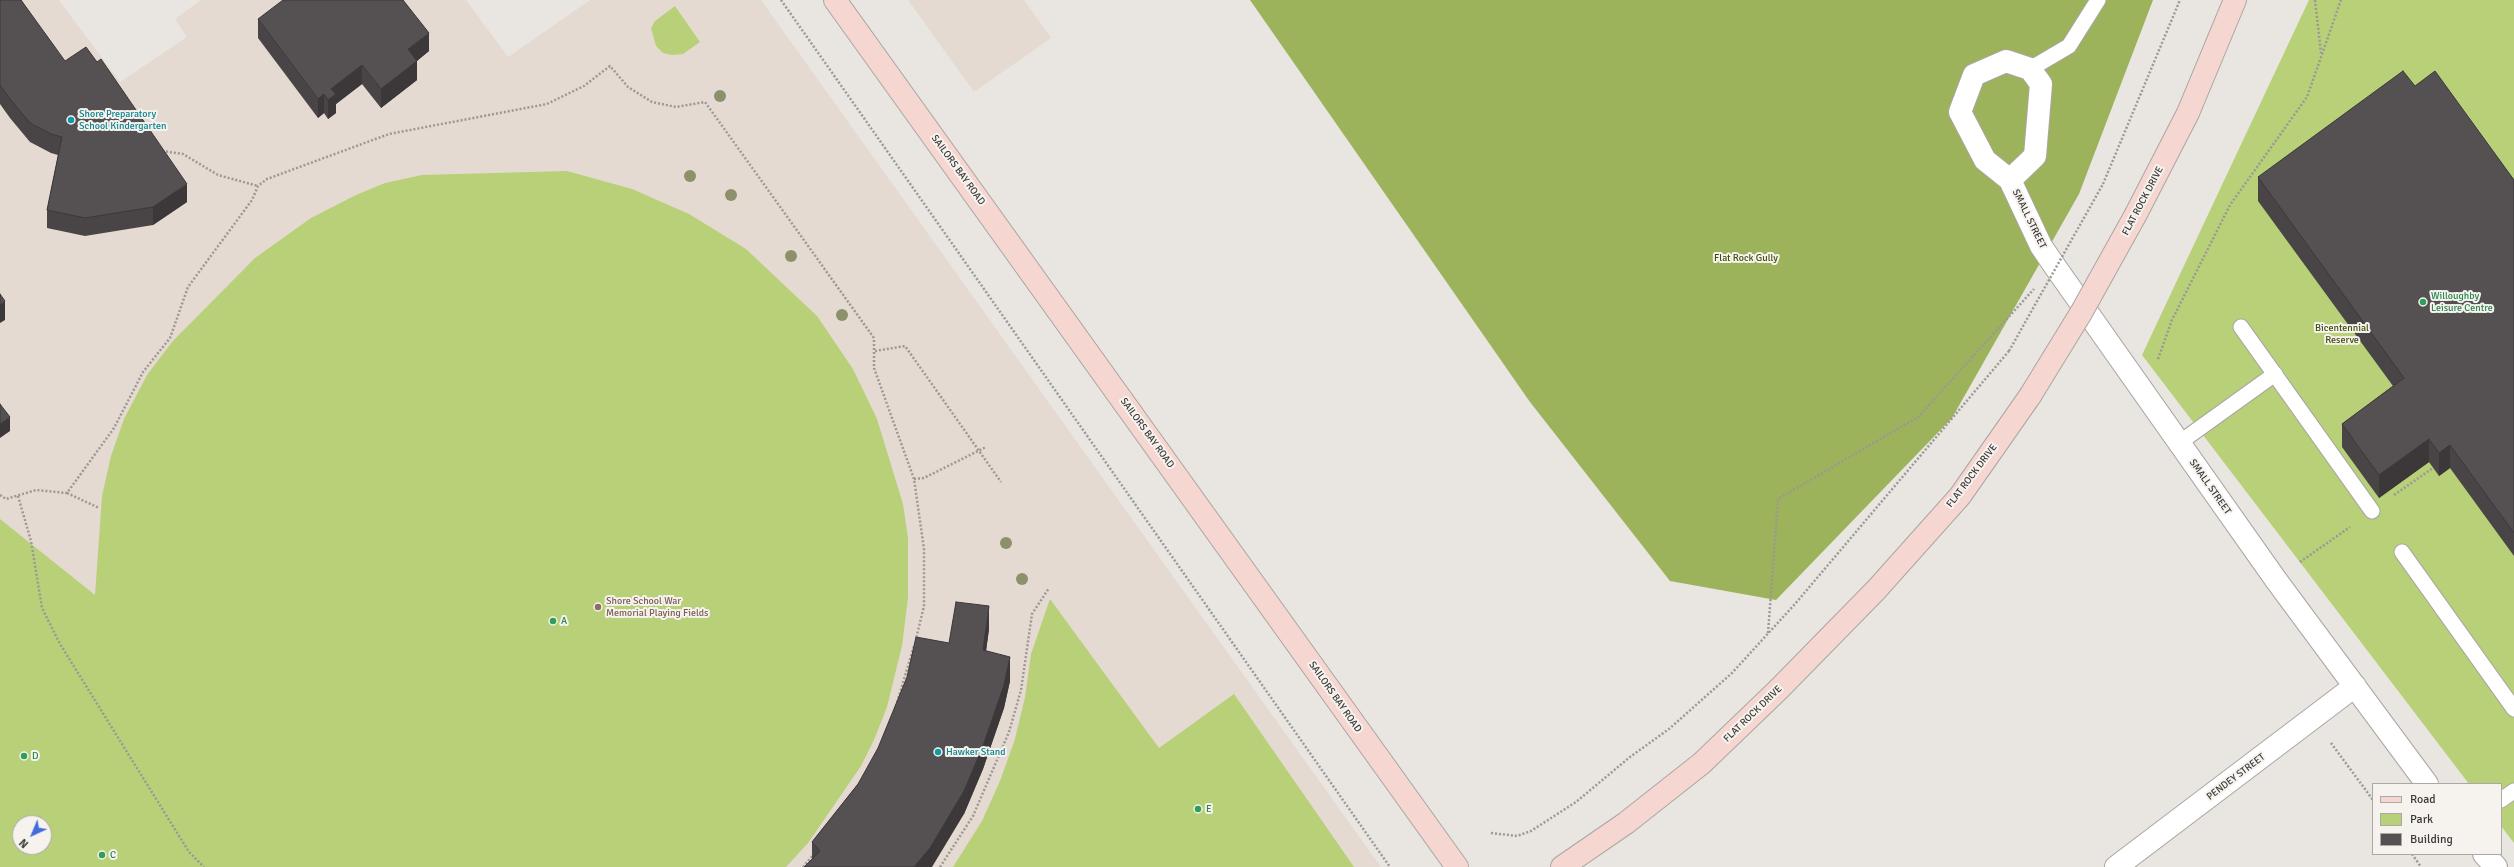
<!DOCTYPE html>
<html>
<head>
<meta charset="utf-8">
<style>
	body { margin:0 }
	#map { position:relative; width:2514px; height:867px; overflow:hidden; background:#e9e5e1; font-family:Signika,sans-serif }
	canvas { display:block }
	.legend { position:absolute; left:2372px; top:783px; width:130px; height:72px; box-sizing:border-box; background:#f6f2ee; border:1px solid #aba8a5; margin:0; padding:5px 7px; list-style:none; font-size:12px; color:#3b3938 }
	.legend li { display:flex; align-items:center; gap:8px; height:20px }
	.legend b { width:20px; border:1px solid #aba8a5 }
	.north { position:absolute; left:12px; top:815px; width:40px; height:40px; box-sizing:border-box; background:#f6f2ee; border:1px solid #aba8a5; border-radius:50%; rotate:224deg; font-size:11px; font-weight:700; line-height:16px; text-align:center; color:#3b3938 }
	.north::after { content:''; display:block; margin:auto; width:14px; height:18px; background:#446adc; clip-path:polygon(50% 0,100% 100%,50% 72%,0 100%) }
</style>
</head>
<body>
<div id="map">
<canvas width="2514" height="867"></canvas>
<ul class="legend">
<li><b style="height:5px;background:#f6d6d0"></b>Road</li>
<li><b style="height:11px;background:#b8d078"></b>Park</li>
<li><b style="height:11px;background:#555052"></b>Building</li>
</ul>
<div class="north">N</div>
</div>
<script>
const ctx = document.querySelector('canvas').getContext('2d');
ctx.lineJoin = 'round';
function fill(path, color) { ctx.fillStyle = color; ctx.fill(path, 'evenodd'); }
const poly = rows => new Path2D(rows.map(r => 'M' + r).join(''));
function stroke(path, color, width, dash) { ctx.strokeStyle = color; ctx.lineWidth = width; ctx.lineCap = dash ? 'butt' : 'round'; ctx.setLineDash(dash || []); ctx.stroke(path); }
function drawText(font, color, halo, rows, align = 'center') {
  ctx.font = font + ' Signika,sans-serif'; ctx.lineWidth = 4; ctx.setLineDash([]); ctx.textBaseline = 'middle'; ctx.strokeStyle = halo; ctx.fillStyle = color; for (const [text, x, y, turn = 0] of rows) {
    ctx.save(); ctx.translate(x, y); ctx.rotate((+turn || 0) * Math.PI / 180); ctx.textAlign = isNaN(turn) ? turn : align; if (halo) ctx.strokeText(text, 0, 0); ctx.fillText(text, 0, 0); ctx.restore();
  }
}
fill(poly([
	[0,0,59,0,120,82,187,37,175,19,201,0,466,0,508,57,590,0,761,0,1381,867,0,867],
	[20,823,44,823,44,847,20,847],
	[908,0,1024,0,1051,38,974,92]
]), '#e5dad1');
fill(poly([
	[2309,0,2514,0,2514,843,2501,826,2501,784,2469,784,2142,355],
	[675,6,700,42,683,54,672,55,663,53,656,46,651,28,655,21],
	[567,171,632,189,689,214,746,249,817,316,853,369,877,419,903,504,908,538,908,598,902,646,887,707,874,740,861,766,808,843,786,867,0,867,0,519,95,595,102,496,111,456,124,419,147,375,172,342,255,258,311,218,356,195,385,183,422,175],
	[20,823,44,823,44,847,20,847],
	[1050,599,1159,748,1234,694,1354,867,953,867,982,821,1000,781,1015,739,1025,697,1031,654]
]), '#b8d078');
fill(poly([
	[1250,0,2153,0,2079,194,1952,418,1776,600,1670,581,1530,402]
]), '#9cb35b');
const lane = poly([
	[2030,69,2069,46,2098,0],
	[2241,327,2372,511],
	[2179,443,2275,374],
	[2402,552,2514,709],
	[2501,800,2514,791]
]);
const street = poly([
	[2010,180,2035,156,2041,84,2030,69,2006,61,1974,75,1960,112,1985,160,2010,180,2041,246,2056,268,2276,580,2427,784],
	[2484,854,2496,867],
	[2116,867,2355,686]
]);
const secondary = poly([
	[835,0,1457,867],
	[2136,214,2188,113,2235,0],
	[1562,867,1626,823,1702,763,1779,689,1876,590,1960,496,2030,396]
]);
stroke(lane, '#aaa6a2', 17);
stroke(street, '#aaa6a2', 24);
stroke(secondary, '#aaa6a2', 24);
stroke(poly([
	[781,0,1390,867],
	[2315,0,2321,53],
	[162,151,183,154,218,175,258,186],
	[2103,184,2180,0],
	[875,351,905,346,1001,482],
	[2158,359,2172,320,2230,205,2307,97,2341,0],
	[914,479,924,478,986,447],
	[67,493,99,508],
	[0,495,6,499,36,490,67,493,114,428,143,372,170,338,188,287,252,200,258,186,267,179,389,134,547,104,584,86,610,66,628,87,652,102,676,107,705,102,874,338,874,368,914,479,924,549,924,606,916,639],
	[2394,495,2433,468],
	[18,496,31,541,42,608,60,644,189,852,204,867],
	[2300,562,2350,527],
	[1768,633,1778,499,1918,417,2034,289],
	[896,706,914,646],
	[2331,743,2373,800],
	[1491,833,1517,836,1531,831,1576,802,1630,757,1669,729,1732,673,1795,604,2009,351],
	[2412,854,2421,867],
	[803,867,814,854],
	[940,867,973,816,1009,732,1021,690,1032,614,1049,588]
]), '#9b9895', 2.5, [2, 2]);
stroke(lane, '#fff', 15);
stroke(street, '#fff', 22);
stroke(secondary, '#f6d6d0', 22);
const secondaryBridge = poly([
	[2030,396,2081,313,2136,214]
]);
stroke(secondaryBridge, '#aaa6a2', 24, []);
stroke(poly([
	[2009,351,2103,184]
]), '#9b9895', 2.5, [2, 2]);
stroke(secondaryBridge, '#f6d6d0', 22);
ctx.fillStyle = '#8c916b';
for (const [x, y] of [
	[720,96],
	[690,176],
	[731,195],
	[791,256],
	[842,315],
	[1006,543],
	[1022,579]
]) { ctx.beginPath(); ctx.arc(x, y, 6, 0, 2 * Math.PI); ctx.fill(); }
fill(poly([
	[0,0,65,61,187,202,153,225,85,236,47,228,47,210,58,155,51,153,30,142,10,118,0,104],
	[258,19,429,51,417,61,417,80,381,108,362,84,336,104,336,113,328,119,324,113,318,118,258,38],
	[2415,86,2514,180,2514,556,2450,468,2439,476,2429,462,2379,498,2342,447,2342,424,2393,386,2258,201,2258,177],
	[989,629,986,651,1010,681,1004,708,983,769,964,814,812,860,812,842,858,784,949,643]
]), '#494547');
fill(poly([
	[429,33,429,51,408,68,408,49],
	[417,61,417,80,381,108,381,89],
	[362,65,362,84,336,104,336,113,328,119,328,100,331,89],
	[324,94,324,113,318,118,318,99],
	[187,184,187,202,153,225,153,207],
	[5,301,5,320,0,323,0,305],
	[10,417,10,431,0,438,0,424],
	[2429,439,2429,462,2379,498,2379,475],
	[2450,445,2450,468,2439,476,2439,453],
	[989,606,989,629,983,673,983,650],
	[1010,657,1010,681,1004,708,983,769,964,814,932,867,914,867]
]), '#3c3839');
const building = poly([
	[0,0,21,0,65,61,86,47,97,62,101,59,187,184,153,207,85,218,47,210,62,137,51,134,30,123,10,99,0,85,0,0],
	[283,0,403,0,429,33,408,49,417,61,381,89,362,65,331,89,336,94,328,100,324,94,318,99,258,19,283,0],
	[2403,71,2415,86,2435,71,2514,180,2514,533,2450,445,2439,453,2429,439,2379,475,2342,424,2404,378,2258,177,2403,71],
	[0,294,5,301,0,305,0,294],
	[0,404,10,417,0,424,0,404],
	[956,602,989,606,983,650,1010,657,1004,685,983,746,964,791,930,848,914,867,804,867,820,851,812,842,858,784,878,748,907,677,916,637,949,643,956,602]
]);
fill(building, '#555052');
stroke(building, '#3c3839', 1);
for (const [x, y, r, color] of [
	[71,120,4,"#0f9aa8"],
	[2423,302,4,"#2e9e5b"],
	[598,607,4,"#8d6e63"],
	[553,621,4,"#2e9e5b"],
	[938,752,4,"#0f9aa8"],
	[24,756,4,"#2e9e5b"],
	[1198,809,4,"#2e9e5b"],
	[102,855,4,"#2e9e5b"]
]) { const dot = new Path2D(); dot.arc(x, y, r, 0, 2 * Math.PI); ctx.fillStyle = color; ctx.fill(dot); stroke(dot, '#f6f2ee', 1.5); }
drawText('10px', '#0d838f', '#f6f2ee', [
	["Shore Preparatory",79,114],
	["School Kindergarten",79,126],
	["Hawker Stand",946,752]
], 'left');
drawText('10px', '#3b3938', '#f6f2ee', [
	["SAILORS BAY ROAD",958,170,54],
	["FLAT ROCK DRIVE",2143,201,-62],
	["SMALL STREET",2029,219,64],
	["SAILORS BAY ROAD",1147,433,54],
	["FLAT ROCK DRIVE",1972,476,-53],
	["SMALL STREET",2210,487,55],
	["SAILORS BAY ROAD",1335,697,55],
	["FLAT ROCK DRIVE",1753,714,-44],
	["PENDEY STREET",2236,777,-37]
]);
drawText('10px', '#3f4d0a', '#f6f2ee', [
	["Flat Rock Gully",1746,258],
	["Bicentennial",2342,328],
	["Reserve",2342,340]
]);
drawText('10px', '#27864d', '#f6f2ee', [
	["Willoughby",2431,296],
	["Leisure Centre",2431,308],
	["A",561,621],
	["D",32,756],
	["E",1206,809],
	["C",110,855]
], 'left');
drawText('10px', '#785e54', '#f6f2ee', [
	["Shore School War",606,601],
	["Memorial Playing Fields",606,613]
], 'left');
</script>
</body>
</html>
